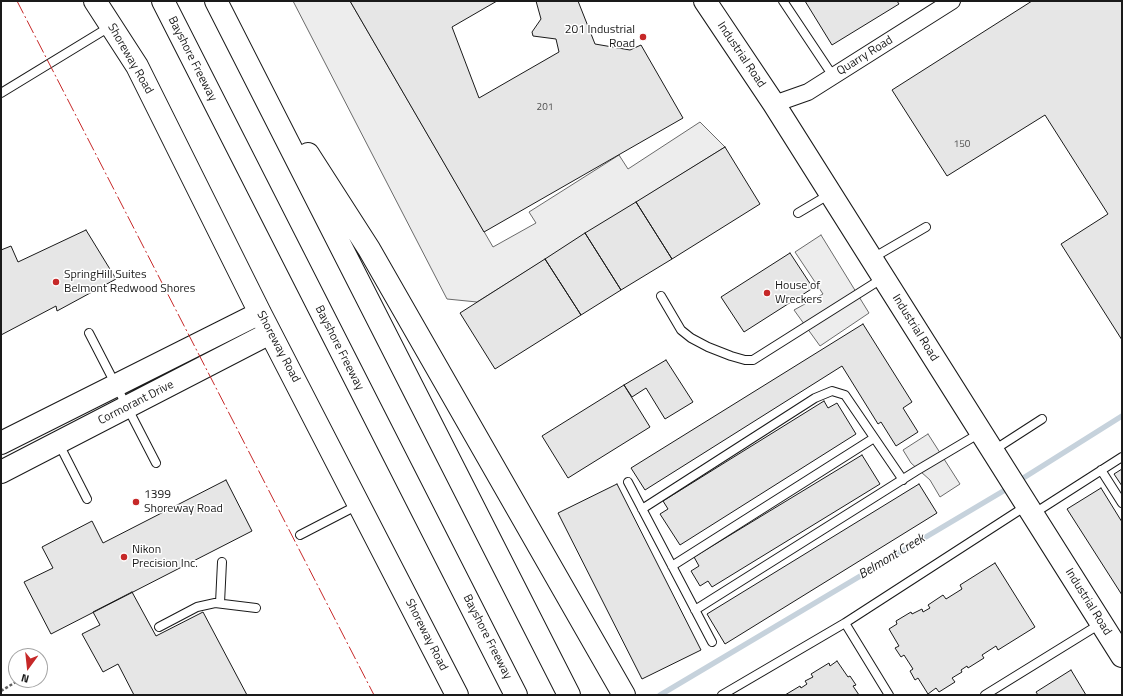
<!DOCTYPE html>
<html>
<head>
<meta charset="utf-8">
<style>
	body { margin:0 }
	#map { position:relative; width:1123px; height:696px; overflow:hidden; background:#fff; font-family:"Titillium Web",sans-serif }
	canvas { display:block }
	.frame { position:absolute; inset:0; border:2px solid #1a1a1a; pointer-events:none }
	.north { position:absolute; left:8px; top:648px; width:40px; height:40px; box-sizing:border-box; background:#fff; border:1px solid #a3a3a3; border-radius:50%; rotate:195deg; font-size:11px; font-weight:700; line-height:16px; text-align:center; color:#1a1a1a }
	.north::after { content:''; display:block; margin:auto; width:14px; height:18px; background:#c62828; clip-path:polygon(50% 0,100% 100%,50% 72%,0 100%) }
</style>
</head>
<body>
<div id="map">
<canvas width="1123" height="696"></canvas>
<div class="frame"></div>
<div class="north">N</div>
</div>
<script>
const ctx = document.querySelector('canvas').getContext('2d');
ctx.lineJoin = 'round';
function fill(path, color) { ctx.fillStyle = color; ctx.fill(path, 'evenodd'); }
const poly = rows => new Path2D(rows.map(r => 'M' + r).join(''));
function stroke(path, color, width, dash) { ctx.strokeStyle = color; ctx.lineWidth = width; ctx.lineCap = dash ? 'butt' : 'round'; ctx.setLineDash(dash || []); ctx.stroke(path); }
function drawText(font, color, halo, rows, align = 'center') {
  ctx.font = font + ' "Titillium Web",sans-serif'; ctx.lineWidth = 3; ctx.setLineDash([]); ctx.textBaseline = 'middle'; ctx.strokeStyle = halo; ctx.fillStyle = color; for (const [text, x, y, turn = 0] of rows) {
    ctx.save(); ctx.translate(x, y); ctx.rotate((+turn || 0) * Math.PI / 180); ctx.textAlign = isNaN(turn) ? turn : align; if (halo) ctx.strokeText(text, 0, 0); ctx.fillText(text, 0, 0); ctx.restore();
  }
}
const parking = poly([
	[293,1,350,1,493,247,536,223,529,212,619,155,628,169,700,122,725,147,477,302,447,299,293,1],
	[821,235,869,313,820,346,794,310,823,294,795,252,821,235],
	[928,434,960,484,940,497,930,480,911,463,903,450,928,434]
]);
fill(parking, '#ededed');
stroke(parking, '#6a6a6a', 1);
stroke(poly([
	[1017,482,1122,416],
	[660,695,1010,487]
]), '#c6d2dc', 5.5);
const building = poly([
	[350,1,497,1,452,27,479,98,559,52,556,39,533,36,532,32,541,19,536,1,578,1,595,44,630,50,641,45,683,118,484,232,350,1],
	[805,1,897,1,899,4,832,45,805,1],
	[1032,1,1122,1,1122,340,1061,244,1108,214,1045,115,947,176,892,90,1032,1],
	[725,147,760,204,672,259,636,202,725,147],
	[636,202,672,259,621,290,585,233,636,202],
	[86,230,116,279,57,311,56,306,1,335,1,250,11,246,18,262,86,230],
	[585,233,621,290,581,315,545,259,585,233],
	[790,253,813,288,744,332,721,297,790,253],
	[545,259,581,315,495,369,460,313,545,259],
	[863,324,912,402,903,408,918,432,896,446,881,422,878,424,842,366,645,490,631,468,863,324],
	[666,360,693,402,665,419,646,388,632,397,624,385,666,360],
	[624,385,650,427,568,478,542,436,624,385],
	[824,401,828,408,837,403,856,434,680,545,660,514,668,509,663,501,824,401],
	[862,455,880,484,712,587,708,581,700,586,691,571,699,566,694,557,862,455],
	[1122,469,1122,486,1114,474,1122,469],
	[226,480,252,531,51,634,24,582,53,568,42,547,92,521,103,543,226,480],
	[617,484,701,650,642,679,558,513,617,484],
	[919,484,937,513,725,644,707,614,919,484],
	[1101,488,1122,522,1122,595,1067,509,1101,488],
	[995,563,1035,627,998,650,996,646,982,655,984,658,968,668,967,666,961,670,962,672,952,678,955,682,939,692,936,688,928,694,918,678,915,680,910,671,913,669,904,655,901,657,895,648,899,646,889,629,897,624,896,621,911,612,912,614,922,609,923,612,930,608,928,605,943,595,946,599,962,589,960,585,995,563],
	[132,592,156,636,203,612,247,695,134,695,118,664,103,672,82,634,100,625,93,612,132,592],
	[837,661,848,677,850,676,856,685,853,686,859,695,785,695,800,686,801,688,807,684,805,681,813,677,811,674,829,663,830,666,837,661],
	[1071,670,1086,695,1038,695,1036,692,1071,670]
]);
fill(building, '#e6e6e6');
stroke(building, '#1a1a1a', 1);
const lane = poly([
	[783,1,833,76],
	[1,93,111,26],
	[798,213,830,194],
	[871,259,926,227],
	[661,296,681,330,691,338,708,347,731,356,745,360,753,360,883,278],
	[89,333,156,463],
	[59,444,87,499],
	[994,450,1042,419],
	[1101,470,1122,503],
	[628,482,712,642],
	[642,509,815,398,832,391,845,395,903,480],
	[1033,514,1122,457],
	[300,535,358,505],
	[672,566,874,438],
	[220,603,222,562],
	[695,610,916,471,980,433],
	[845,623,1026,506],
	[159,627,197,607,215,603,256,608],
	[722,695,845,623,889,695],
	[985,695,1100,624]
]);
const street = poly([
	[774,104,808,92,952,1]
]);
const secondary = poly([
	[95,1,137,66,260,313,457,695],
	[705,1,774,104,1122,656],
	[1,443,260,313],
	[1,472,270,333]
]);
const highway = poly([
	[163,1,516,695],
	[216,1,569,695],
	[308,154,369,249,624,695]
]);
stroke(lane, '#1a1a1a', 10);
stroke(street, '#1a1a1a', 18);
stroke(secondary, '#1a1a1a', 24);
stroke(highway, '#1a1a1a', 24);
stroke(poly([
	[1,691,19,680]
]), '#5f5f5f', 2.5, [3, 2]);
stroke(lane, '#fff', 8);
stroke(street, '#fff', 16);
stroke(secondary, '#fff', 22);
stroke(highway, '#fff', 22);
stroke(poly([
	[17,1,374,695]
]), '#c62828', 1, [14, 3, 2, 3]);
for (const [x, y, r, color] of [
	[643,37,4,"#c62828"],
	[56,282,4,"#c62828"],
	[767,293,4,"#c62828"],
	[136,502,4,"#c62828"],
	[124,557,4,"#c62828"]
]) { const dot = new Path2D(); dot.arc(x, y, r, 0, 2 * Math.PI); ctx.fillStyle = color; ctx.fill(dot); stroke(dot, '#fff', 1.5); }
drawText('10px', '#4d4d4d', null, [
	["201",545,108],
	["150",962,145]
]);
drawText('12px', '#1a1a1a', '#fff', [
	["201 Industrial",635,30,"right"],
	["Road",635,44,"right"],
	["SpringHill Suites",64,275],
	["Belmont Redwood Shores",64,289],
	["House of",775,286],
	["Wreckers",775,300],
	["1399",144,495],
	["Shoreway Road",144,509],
	["Nikon",132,550],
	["Precision Inc.",132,564]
], 'left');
drawText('12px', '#1a1a1a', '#fff', [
	["Industrial Road",741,55,56],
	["Quarry Road",865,56,-32],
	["Shoreway Road",130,59,60],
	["Bayshore Freeway",192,59,63],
	["Industrial Road",915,328,58],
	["Shoreway Road",278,347,62],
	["Bayshore Freeway",339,348,63],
	["Cormorant Drive",136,403,-27],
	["Industrial Road",1088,602,58],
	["Shoreway Road",426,635,63],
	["Bayshore Freeway",487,637,63]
]);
drawText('italic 13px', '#1a1a1a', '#fff', [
	["Belmont Creek",892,557,-31]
]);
</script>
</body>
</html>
